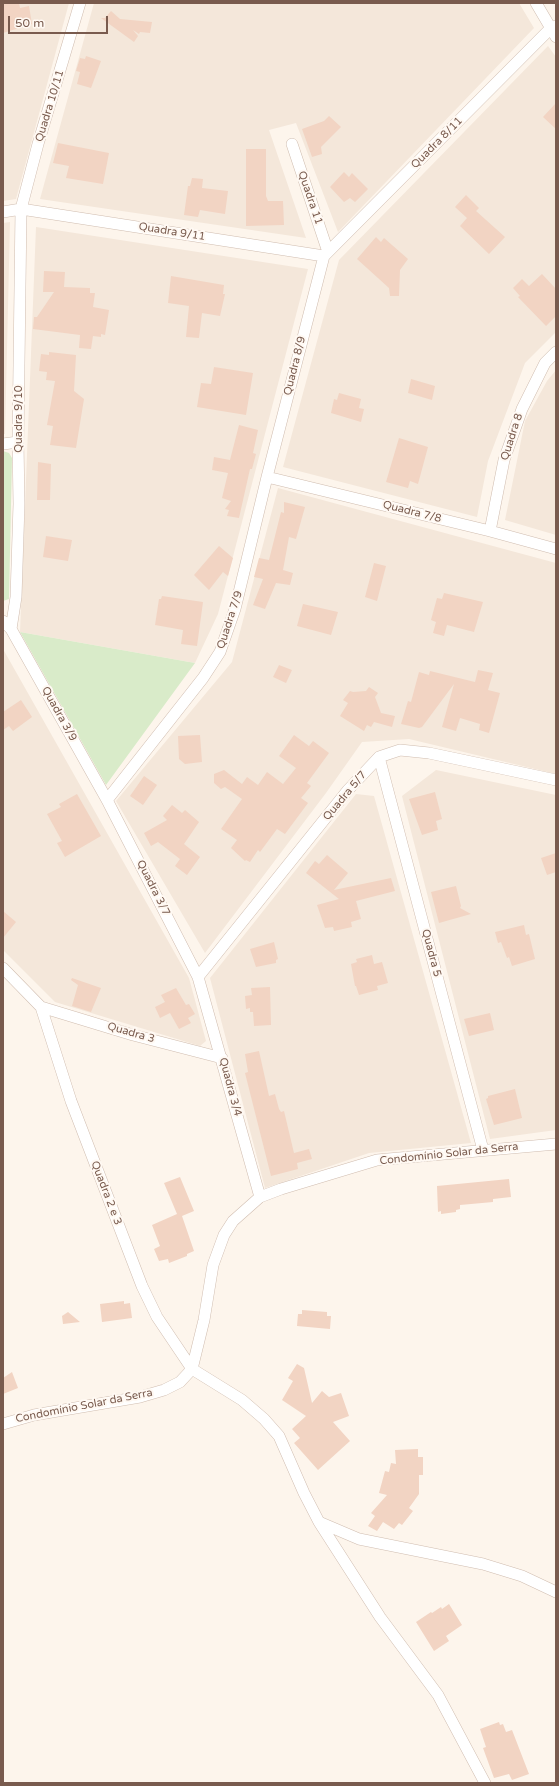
<!DOCTYPE html>
<html>
<head>
<meta charset="utf-8">
<style>
	body { margin:0 }
	#map { position:relative; width:559px; height:1786px; overflow:hidden; background:#fdf5ec; font-family:"Varela Round",sans-serif }
	canvas { display:block }
	.frame { position:absolute; inset:0; border:4px solid #795b4e; pointer-events:none }
	.scale { position:absolute; left:8px; top:16px; width:100px; height:18px; box-sizing:border-box; border:2px solid #795b4e; border-top:0; padding-left:5px; font-size:12px; line-height:14px; white-space:nowrap; color:#795b4e; -webkit-text-stroke:3px #fff9f3; paint-order:stroke }
</style>
</head>
<body>
<div id="map">
<canvas width="559" height="1786"></canvas>
<div class="frame"></div>
<div class="scale">50 m</div>
</div>
<script>
const ctx = document.querySelector('canvas').getContext('2d');
ctx.lineJoin = 'round';
function fill(path, color) { ctx.fillStyle = color; ctx.fill(path, 'evenodd'); }
const poly = rows => new Path2D(rows.map(r => 'M' + r).join(''));
function stroke(path, color, width, dash) { ctx.strokeStyle = color; ctx.lineWidth = width; ctx.lineCap = dash ? 'butt' : 'round'; ctx.setLineDash(dash || []); ctx.stroke(path); }
function drawText(font, color, halo, rows, align = 'center') {
  ctx.font = font + ' "Varela Round",sans-serif'; ctx.lineWidth = 4; ctx.setLineDash([]); ctx.textBaseline = 'middle'; ctx.strokeStyle = halo; ctx.fillStyle = color; for (const [text, x, y, turn = 0] of rows) {
    ctx.save(); ctx.translate(x, y); ctx.rotate((+turn || 0) * Math.PI / 180); ctx.textAlign = isNaN(turn) ? turn : align; if (halo) ctx.strokeText(text, 0, 0); ctx.fillText(text, 0, 0); ctx.restore();
  }
}
fill(poly([
	[3,3,69,3,16,199,3,201],
	[94,3,519,3,534,28,338,232,296,123,269,130,306,238,40,199],
	[548,46,556,57,556,332,525,363,488,461,477,517,283,467,339,260],
	[10,222,5,434,3,434,3,223],
	[36,227,308,269,218,614,195,663,20,632],
	[556,370,556,535,505,520,525,421,547,381],
	[278,488,556,563,556,774,409,739,362,742,326,793,205,953,116,801,232,662],
	[3,649,189,978,206,1041,200,1046,55,1002,3,950],
	[436,770,556,795,556,1130,490,1139,402,796],
	[356,794,374,796,471,1143,369,1153,265,1188,210,978]
]), '#f4e7da');
fill(poly([
	[3,451,9,453,12,458,9,599,3,601],
	[20,632,195,663,106,785]
]), '#d9ebc9');
fill(poly([
	[4,3,19,3,20,8,29,6,32,24,3,33],
	[111,11,120,19,152,22,150,33,140,32,139,34,133,30,138,36,134,42,101,18,105,18],
	[86,56,101,61,91,88,77,84,80,72,76,71,80,58,85,59],
	[556,103,556,129,543,117],
	[329,116,341,127,321,147,322,154,312,157,302,129,324,121],
	[58,143,109,153,103,184,66,178,69,166,53,163],
	[246,149,266,149,266,196,268,201,283,201,284,225,246,226],
	[344,172,349,177,352,173,368,189,355,202,350,198,344,202,330,187],
	[192,178,203,179,202,188,228,191,225,214,200,210,198,217,184,215,188,186,190,186],
	[466,195,479,208,476,211,505,237,489,254,460,226,467,218,455,207],
	[376,237,381,242,384,238,408,259,400,270,399,296,390,296,389,288,357,259],
	[44,271,65,272,64,287,90,288,90,293,95,293,93,307,109,310,105,335,101,334,101,337,93,336,91,349,79,348,80,335,33,329,34,317,37,317,54,292,43,292],
	[542,274,556,289,556,316,546,326,518,297,520,296,513,288,522,279,529,286],
	[171,276,224,285,223,294,225,294,220,316,202,313,199,338,186,337,189,306,168,303],
	[49,352,76,355,74,391,84,399,76,448,50,445,53,426,47,425,55,381,46,380,47,372,39,371,41,354,49,355],
	[214,367,253,373,246,415,197,407,201,383,211,384],
	[411,379,435,386,432,400,408,393],
	[339,393,361,399,359,408,364,409,361,422,331,413,334,399,337,400],
	[239,425,258,430,253,453,256,454,252,469,250,469,239,518,227,516,229,510,225,509,231,501,222,498,228,473,212,470,214,457,230,460],
	[399,438,428,447,418,484,410,481,408,488,386,482],
	[38,462,51,464,50,500,37,500],
	[284,502,305,507,296,539,289,537,283,570,293,573,290,585,276,583,265,609,253,605,263,579,254,577,259,558,269,560,281,512,284,513],
	[46,536,72,540,68,561,43,557],
	[219,546,233,558,228,576,223,572,209,590,194,575],
	[374,563,386,566,377,601,365,597],
	[444,593,483,602,474,632,447,625,444,636,433,633,436,622,431,620,437,598,442,599],
	[162,596,203,602,197,646,181,644,183,630,155,625,159,599,161,599],
	[303,604,338,612,331,635,297,626],
	[279,665,292,670,286,683,273,677],
	[478,670,493,673,488,690,500,693,489,733,479,730,480,724,460,718,456,731,442,727,454,684,422,727,419,728,401,724,408,701,411,702,419,672,429,675,430,671,475,682],
	[369,687,378,693,375,697,381,713,395,716,392,727,374,722,371,727,367,725,364,731,340,716,348,703,343,700,350,691,353,692,366,691],
	[21,700,32,717,13,731,9,726,3,730,3,712],
	[200,735,202,762,185,764,179,759,178,736],
	[294,735,309,746,313,741,329,753,307,783,311,786,301,798,308,803,285,834,277,829,260,852,258,850,250,862,246,860,245,861,231,848,237,840,221,829,242,799,225,787,221,789,214,783,214,774,224,770,242,784,247,777,258,785,267,772,283,784,296,768,279,756],
	[144,776,157,785,143,805,130,796],
	[435,792,442,819,436,821,438,830,422,835,409,799],
	[77,794,101,836,65,857,57,843,62,841,47,814,61,807,59,804],
	[172,805,182,813,185,810,199,822,184,844,200,857,187,875,175,866,180,859,158,842,151,846,144,833,167,820,163,816],
	[556,853,556,872,547,875,541,858],
	[327,855,348,873,334,890,391,878,395,891,356,901,361,919,351,922,352,927,334,931,333,927,325,928,317,905,339,899,306,873,315,861,319,864],
	[456,886,461,906,460,908,471,914,439,923,431,892],
	[3,911,16,922,3,938],
	[524,925,526,935,529,934,535,959,512,966,509,957,507,958,501,942,498,943,495,932],
	[274,942,278,959,276,960,276,963,256,967,250,949],
	[372,955,374,964,382,962,388,983,377,986,378,990,359,995,356,986,355,986,351,964,357,962,356,959],
	[72,978,101,988,91,1012,72,1006,78,985,71,980],
	[270,987,271,1025,254,1026,253,1012,250,1012,250,1008,246,1009,245,996,252,995,251,988],
	[176,988,186,1005,189,1004,195,1014,188,1018,191,1023,179,1029,170,1013,160,1018,155,1007,165,1002,161,995],
	[490,1013,494,1030,469,1036,464,1019],
	[259,1051,269,1096,275,1094,279,1109,281,1112,284,1111,294,1153,309,1149,312,1159,297,1163,298,1169,271,1176,245,1073,248,1072,245,1054],
	[515,1089,522,1118,494,1125,486,1099,488,1098,488,1096],
	[180,1177,194,1211,182,1216,194,1251,187,1254,187,1256,169,1263,168,1259,159,1261,154,1249,160,1246,152,1225,177,1214,164,1183],
	[509,1179,511,1197,493,1199,493,1202,460,1205,460,1209,456,1210,456,1212,441,1214,441,1211,438,1212,437,1186],
	[124,1301,124,1304,130,1303,132,1318,102,1322,100,1304],
	[302,1310,327,1312,327,1316,331,1316,330,1329,297,1326,298,1314,302,1314],
	[68,1312,80,1322,63,1324,62,1316],
	[297,1364,304,1368,312,1403,322,1391,329,1397,341,1393,349,1416,333,1422,350,1441,318,1470,294,1443,300,1438,292,1429,306,1416,282,1400,293,1381,288,1378],
	[12,1372,18,1388,3,1394,3,1378],
	[418,1449,418,1457,423,1457,423,1475,419,1475,419,1494,409,1508,413,1511,402,1525,399,1523,394,1529,383,1522,377,1531,368,1526,375,1516,371,1513,387,1495,379,1493,385,1471,389,1472,391,1463,396,1464,395,1450],
	[449,1604,462,1625,446,1636,449,1641,434,1651,416,1622,431,1612,432,1613,441,1607,442,1609],
	[499,1722,500,1725,503,1724,506,1732,512,1730,529,1774,512,1780,509,1774,494,1778,483,1748,486,1747,480,1729]
]), '#f2d4c3');
const minor = poly([
	[536,3,556,37],
	[292,144,328,252],
	[3,212,21,209,324,256],
	[324,256,550,29,556,26],
	[3,444,18,442],
	[267,477,490,531,556,549],
	[490,531,504,460,522,409,545,363,556,352],
	[3,621,11,629,107,800,198,977,260,1197],
	[11,629,16,597,19,504,18,442,21,209,38,144,80,3],
	[379,757,483,1150],
	[107,800,203,678,220,652,235,609,267,477,324,256],
	[3,968,41,1007,71,1101,142,1286,157,1317,192,1369,242,1400,264,1419,279,1436,304,1493,319,1522,359,1539,483,1564,522,1576,556,1592],
	[198,977,348,790,379,757,400,750,429,753,556,780],
	[41,1007,133,1035,222,1058],
	[3,1424,34,1415,140,1397,164,1390,180,1382,192,1369,204,1320,213,1265,224,1235,233,1221,260,1197,281,1189,377,1160,556,1144],
	[319,1522,380,1617,438,1695,485,1783]
]);
stroke(minor, '#d0bdb0', 12);
stroke(minor, '#fff', 11);
drawText('11px', '#795b4e', '#fff9f3', [
	["Quadra 10/11",50,106,-73],
	["Quadra 8/11",437,143,-45],
	["Quadra 11",310,198,71],
	["Quadra 9/11",172,232,9],
	["Quadra 8/9",295,366,-76],
	["Quadra 9/10",19,419,-90],
	["Quadra 8",512,437,-72],
	["Quadra 7/8",412,512,14],
	["Quadra 7/9",230,620,-72],
	["Quadra 3/9",59,714,61],
	["Quadra 5/7",345,796,-50],
	["Quadra 3/7",153,888,63],
	["Quadra 5",431,953,75],
	["Quadra 3",131,1033,16],
	["Quadra 3/4",230,1087,75],
	["Condomínio Solar da Serra",449,1154,-6],
	["Quadra 2 e 3",106,1193,69],
	["Condomínio Solar da Serra",84,1406,-11]
]);
</script>
</body>
</html>
